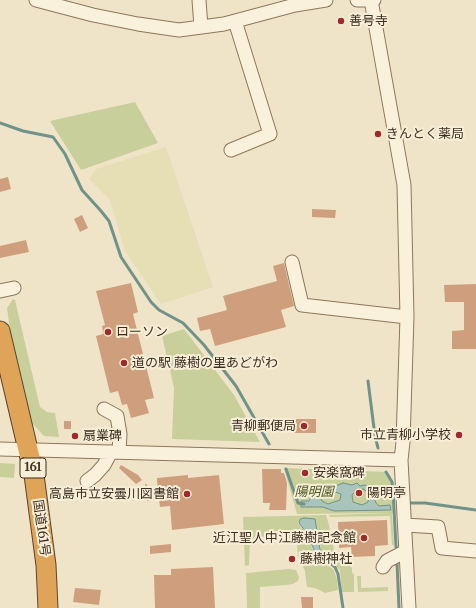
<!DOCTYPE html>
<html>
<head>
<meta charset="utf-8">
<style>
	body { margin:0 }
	canvas { display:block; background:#f0e4c8 }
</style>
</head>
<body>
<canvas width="476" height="608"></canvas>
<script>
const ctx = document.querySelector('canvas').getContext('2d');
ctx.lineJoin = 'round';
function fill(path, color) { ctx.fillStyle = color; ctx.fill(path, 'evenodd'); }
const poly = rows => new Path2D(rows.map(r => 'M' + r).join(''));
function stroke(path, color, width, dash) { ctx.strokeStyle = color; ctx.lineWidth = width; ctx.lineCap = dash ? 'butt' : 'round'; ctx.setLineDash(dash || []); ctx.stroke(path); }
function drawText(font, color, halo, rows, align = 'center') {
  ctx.font = font + ' Merriweather,"Noto Sans JP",serif'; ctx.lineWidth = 4; ctx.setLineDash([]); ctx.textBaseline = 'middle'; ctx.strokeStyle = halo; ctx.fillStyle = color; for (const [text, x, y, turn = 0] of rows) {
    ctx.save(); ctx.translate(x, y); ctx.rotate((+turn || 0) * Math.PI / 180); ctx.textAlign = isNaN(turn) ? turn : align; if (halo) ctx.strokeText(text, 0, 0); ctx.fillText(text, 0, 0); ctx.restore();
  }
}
fill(poly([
	[166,147,213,287,161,304,125,251,110,200,89,179,96,169]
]), '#e6deb5');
fill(poly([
	[135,102,158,143,81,170,50,121],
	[13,299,15,300,40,407,47,412,55,413,59,437,44,436,30,421,11,338,7,308],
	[184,329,234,395,260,442,172,439,174,388,162,336],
	[0,463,15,464,14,478,0,477],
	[284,468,388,472,393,481,395,490,395,513,392,513,394,545,392,545,390,516,330,517,329,515,387,513,297,514],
	[326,515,329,525,334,549,331,560,325,556,321,549,315,519,304,518,300,518,298,523,305,532,314,552,319,559,334,570,337,580,338,590,325,593,315,588,307,587,305,571,298,556,297,544,288,537,272,536,257,537,250,540,249,565,245,566,243,517],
	[335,553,352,568,352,573,354,574,354,592,342,592,340,570,333,563],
	[289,569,296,570,299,577,298,581,293,584,286,585,260,587,260,608,247,608,246,573],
	[357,576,361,576,361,588,388,587,388,591,358,592]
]), '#c9cf9b');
const water = poly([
	[343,483,352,485,357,483,360,486,364,485,368,486,373,485,374,486,372,493,376,503,379,506,390,505,391,510,334,511,323,507,301,507,301,501,309,501,316,489,321,489,325,487,331,488,343,483],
	[363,489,369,493,368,502,362,505,353,502,352,495,354,493,363,489],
	[332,491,341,494,340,500,328,504,322,501,321,498,324,494,332,491],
	[304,518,315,519,320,549,325,556,331,561,329,560,326,564,319,559,315,552,306,532,299,523,300,519,304,518]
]);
fill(water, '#a9c4bc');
stroke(water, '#6f938a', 1);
stroke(poly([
	[0,123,23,131,53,137,65,154,82,190,101,211,109,221,121,257,151,302,159,310,183,323,204,345,236,386,269,444],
	[368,381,375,436,378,448],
	[286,469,298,503,304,504],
	[386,472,392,482,393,490,396,547],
	[410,503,425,503,476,510],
	[326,560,335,567,338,574,343,608],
	[397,563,399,608]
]), '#6f938a', 3);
fill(poly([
	[8,177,11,189,0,192,0,179],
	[312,209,336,210,335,218,312,217],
	[82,215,88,228,80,232,74,219],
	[26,240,29,252,0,258,0,246],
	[284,263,294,306,281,310,286,327,215,346,210,329,200,331,197,318,227,310,223,296,277,281,273,266],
	[131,283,138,312,133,314,154,398,145,400,149,413,131,418,127,404,122,405,118,391,110,393,96,336,103,334,102,326,105,325,96,291],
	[476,284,476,349,452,349,452,331,464,330,464,302,445,302,444,285],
	[292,419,316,419,316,433,292,433],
	[64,421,71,421,71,429,64,429],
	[121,465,138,475,142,480,136,484,119,468],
	[262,469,281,469,281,473,284,473,287,483,286,510,269,510,270,503,263,503],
	[188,475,188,478,219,475,224,524,172,530,170,506,160,507,159,499,147,501,145,483,158,497,157,478],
	'354 493a5 5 0 1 1 10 0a5 5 0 1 1-10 0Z',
	[387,520,388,545,375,546,375,556,352,557,351,547,339,548,338,522],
	[171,544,171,552,150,554,150,546],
	[213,567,215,608,155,608,154,575,171,575,171,569],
	[75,588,101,590,99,605,73,602],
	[301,597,313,597,313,608,302,608]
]), '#cf9f7d');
const minor = poly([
	[36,0,93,15,138,24,179,30,224,24,295,5,326,0],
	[199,0,201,27],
	[357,0,374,0],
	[371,0,404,185,407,317,403,442,401,460,409,608],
	[231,150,270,134,235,21],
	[292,262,302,305,407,317],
	[0,291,14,288],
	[104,409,117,416,120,434,119,452],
	[0,449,401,460],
	[87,481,95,475,104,465,111,452],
	[405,525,438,527,442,548,476,551],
	[383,567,387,561,406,551]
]);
const highway = poly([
	[0,331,34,475,46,565,48,608]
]);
stroke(minor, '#8d765c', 15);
stroke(highway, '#5b4430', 21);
stroke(minor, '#faf1dc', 13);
stroke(highway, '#e0a458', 19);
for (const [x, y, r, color] of [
	[341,21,4,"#9e2a2b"],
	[378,134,4,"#9e2a2b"],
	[108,332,4,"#9e2a2b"],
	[124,363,4,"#9e2a2b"],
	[304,426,4,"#9e2a2b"],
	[459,435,4,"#9e2a2b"],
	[75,436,4,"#9e2a2b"],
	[305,473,4,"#9e2a2b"],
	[359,493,4,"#9e2a2b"],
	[187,494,4,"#9e2a2b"],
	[364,538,4,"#9e2a2b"],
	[292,559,4,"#9e2a2b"]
]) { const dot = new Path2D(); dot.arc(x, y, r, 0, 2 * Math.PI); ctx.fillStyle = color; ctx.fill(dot); stroke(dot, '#f7eed8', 1.5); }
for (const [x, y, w] of [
	[33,468,26]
]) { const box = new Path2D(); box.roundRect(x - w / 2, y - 10, w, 20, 3); ctx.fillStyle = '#f7eed8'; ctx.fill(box); stroke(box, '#3d2e20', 1); }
drawText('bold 12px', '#3d2e20', null, [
	["161",33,468]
]);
drawText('13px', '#3d2e20', '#f7eed8', [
	["善号寺",349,21],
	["きんとく薬局",386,134],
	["ローソン",116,332],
	["道の駅 藤樹の里あどがわ",132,363],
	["青柳郵便局",296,426,"right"],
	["市立青柳小学校",451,435,"right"],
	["扇業碑",83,436],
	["安楽窩碑",313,473],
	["陽明亭",367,493],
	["高島市立安曇川図書館",179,494,"right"],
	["近江聖人中江藤樹記念館",356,538,"right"],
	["藤樹神社",300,559]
], 'left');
drawText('italic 13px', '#4d5a26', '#f7eed8', [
	["陽明園",314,492]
]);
drawText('13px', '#3d2e20', '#f7eed8', [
	["国道161号",41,528,82]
]);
</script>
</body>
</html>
